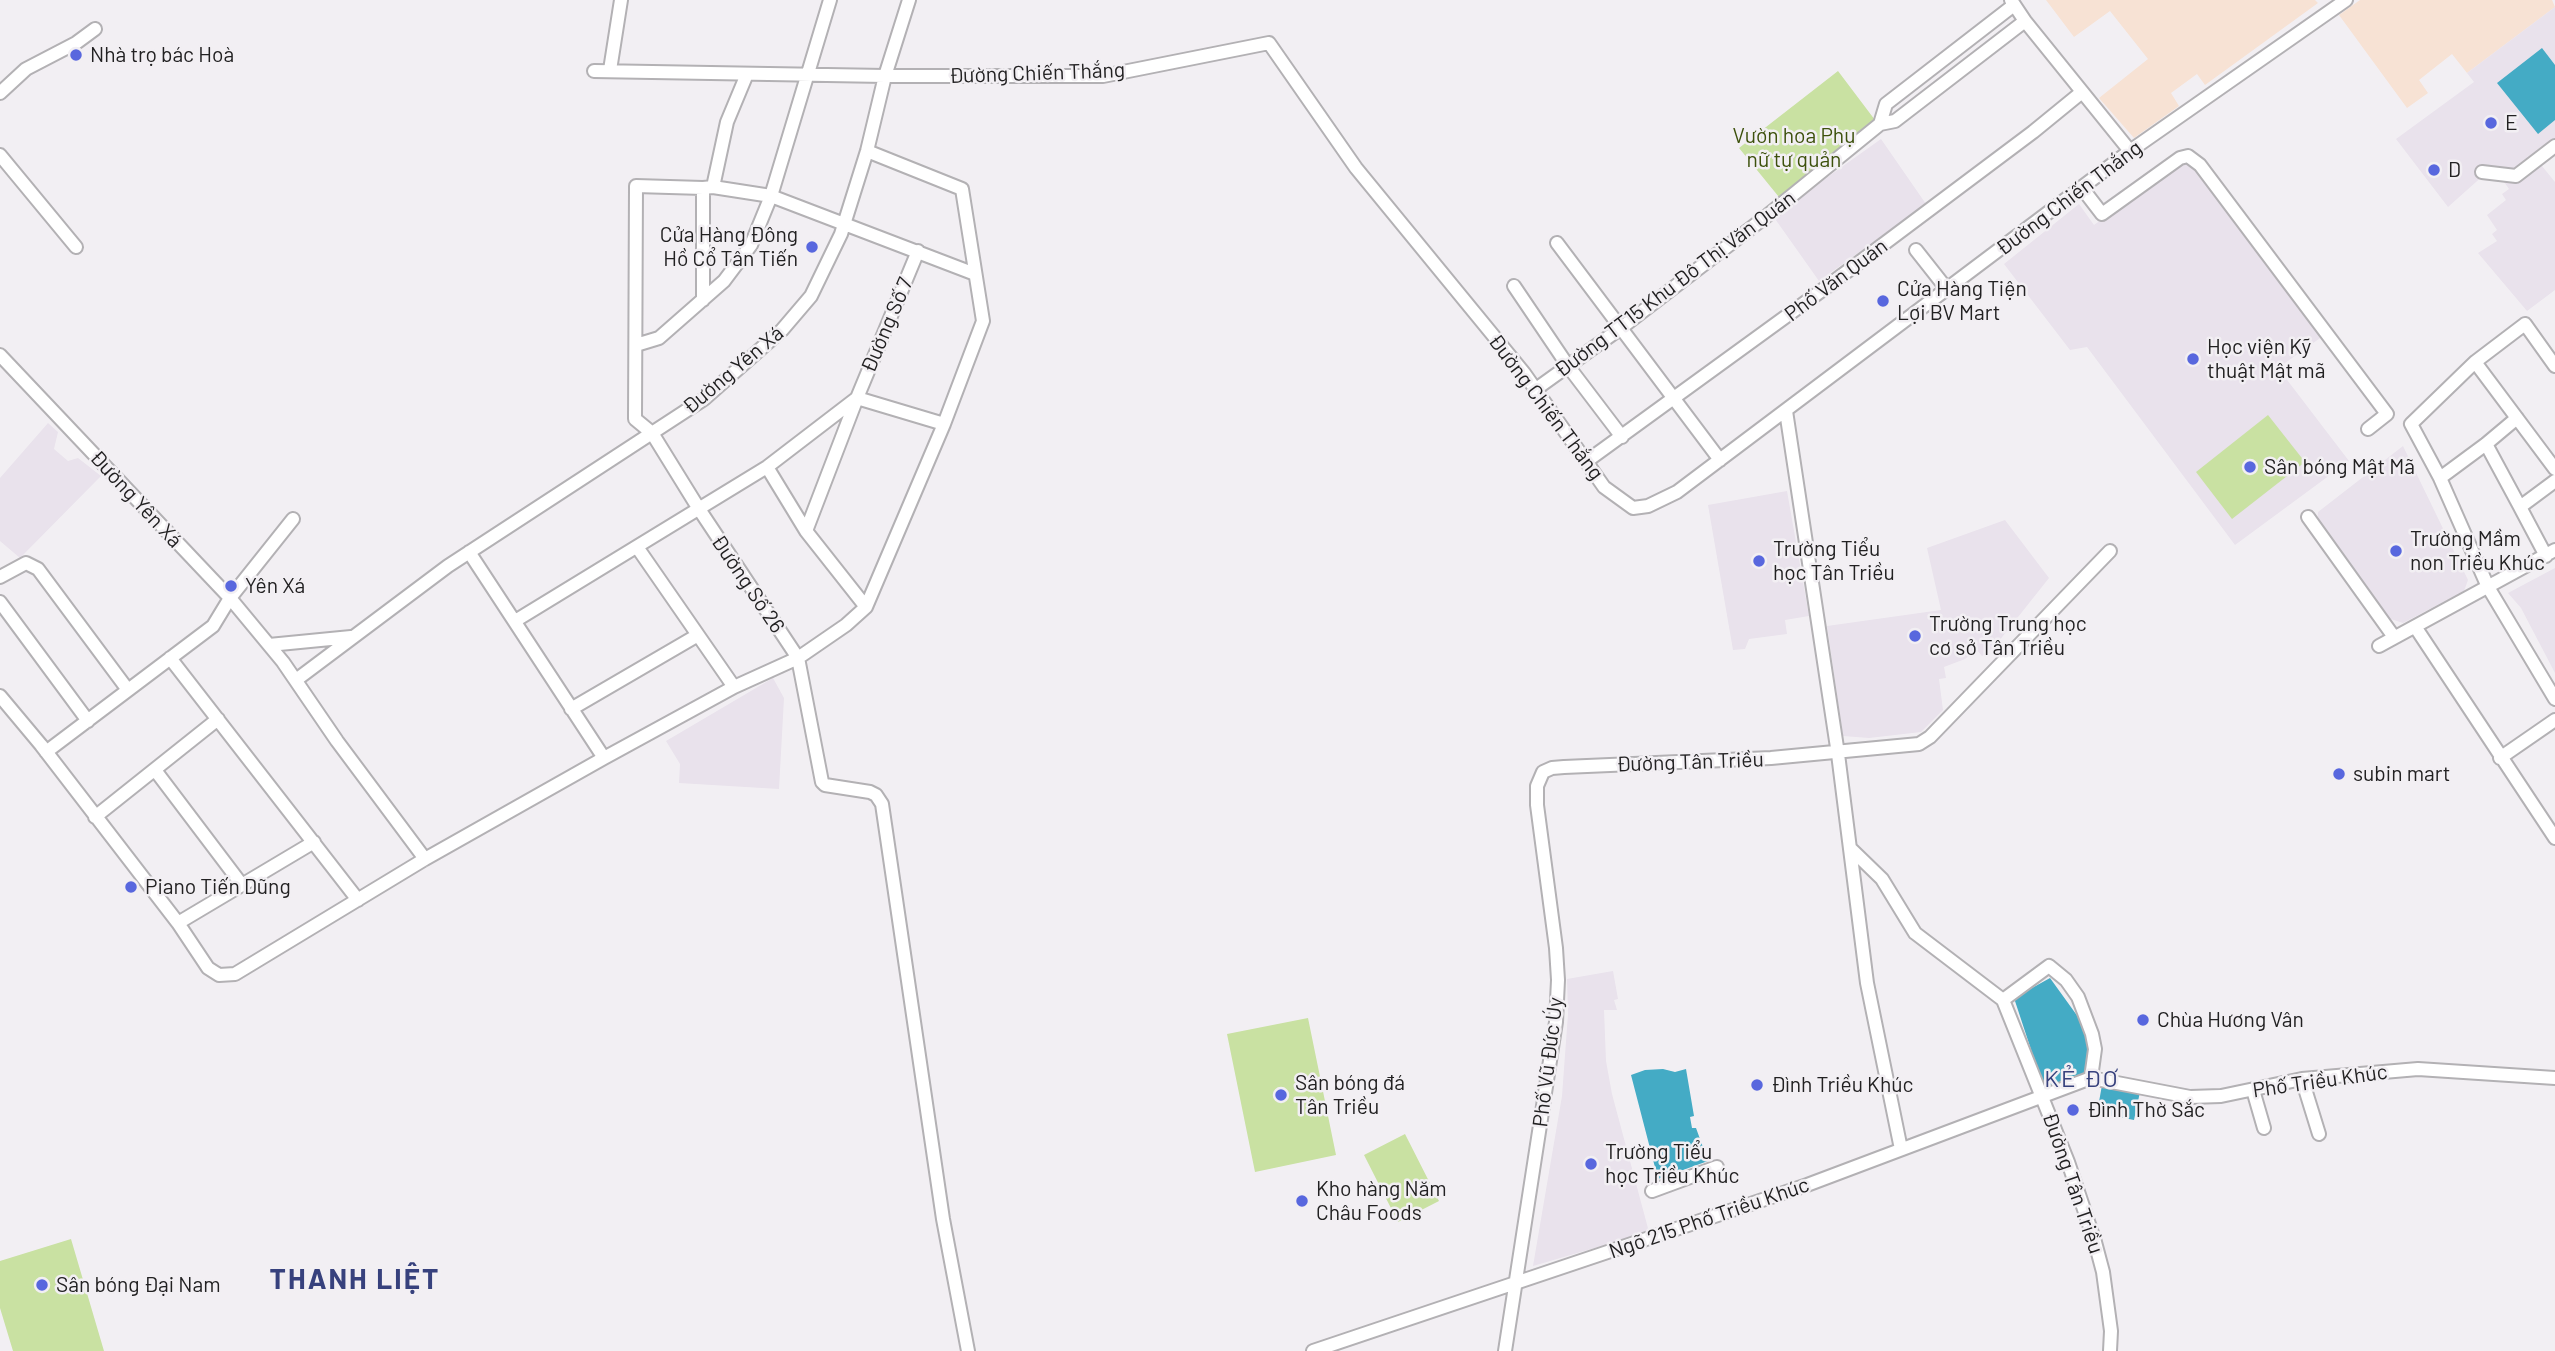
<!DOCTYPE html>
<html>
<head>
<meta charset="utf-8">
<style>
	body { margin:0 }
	canvas { display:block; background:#f2eff3 }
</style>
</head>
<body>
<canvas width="2555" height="1351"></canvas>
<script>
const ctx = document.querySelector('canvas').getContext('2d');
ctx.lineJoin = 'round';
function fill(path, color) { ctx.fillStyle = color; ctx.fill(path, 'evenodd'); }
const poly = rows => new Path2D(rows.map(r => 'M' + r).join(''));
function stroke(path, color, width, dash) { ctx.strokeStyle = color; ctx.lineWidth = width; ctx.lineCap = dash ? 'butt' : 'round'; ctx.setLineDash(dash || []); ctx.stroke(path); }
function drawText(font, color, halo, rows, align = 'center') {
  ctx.font = font + ' Barlow,sans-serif'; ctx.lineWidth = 5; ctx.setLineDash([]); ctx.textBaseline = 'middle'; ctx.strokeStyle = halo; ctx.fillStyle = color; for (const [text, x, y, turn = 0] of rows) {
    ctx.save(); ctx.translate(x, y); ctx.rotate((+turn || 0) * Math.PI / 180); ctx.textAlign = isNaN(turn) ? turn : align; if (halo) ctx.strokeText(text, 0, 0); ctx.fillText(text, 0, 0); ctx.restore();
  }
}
fill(poly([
	[2046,0,2315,0,2318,3,2205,85,2197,74,2171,93,2179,106,2134,138,2099,98,2148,59,2110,11,2074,37],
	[2360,0,2552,0,2555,7,2467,73,2452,54,2419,80,2428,93,2407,108,2339,15]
]), '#f7e2d4');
fill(poly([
	[2555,7,2555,138,2533,155,2555,182,2555,290,2527,311,2478,253,2497,241,2492,234,2497,230,2487,215,2506,200,2502,194,2509,189,2498,173,2485,174,2448,207,2396,139,2474,82,2467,73],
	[1881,139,1926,204,1819,281,1773,216],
	[2183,159,2190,159,2323,336,2278,368,2349,461,2235,545,2087,347,2070,350,2004,264,2079,204,2094,225],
	[48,423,58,432,54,449,68,461,78,458,101,476,20,558,0,541,0,478],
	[2403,446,2468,580,2464,591,2403,623,2388,618,2317,523,2318,512],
	[1787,491,1809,616,1785,620,1787,634,1749,639,1745,649,1733,650,1708,505],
	[2005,520,2049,578,1995,646,1982,656,1977,650,1965,659,1944,667,1946,678,1939,679,1943,710,1921,732,1869,738,1843,736,1827,626,1941,610,1927,548],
	[2555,568,2555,673,2521,608,2508,593],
	[773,678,784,698,779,789,679,783,680,764,666,741],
	[1613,971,1618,999,1614,1000,1617,1010,1604,1010,1606,1061,1612,1094,1649,1232,1533,1266,1562,1096,1568,1014,1567,979]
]), '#e9e2ec');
fill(poly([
	[1838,71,1878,124,1783,202,1739,148],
	[2268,415,2305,462,2232,519,2196,472],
	[1308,1018,1336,1155,1255,1172,1227,1034],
	[1405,1134,1439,1201,1398,1222,1364,1155],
	[71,1239,104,1351,13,1351,0,1308,0,1261]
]), '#c9e1a2');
fill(poly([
	[2542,48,2555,65,2555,120,2538,134,2497,83],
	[2050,978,2081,1021,2090,1046,2092,1078,2045,1092,2014,998],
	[1663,1069,1675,1072,1686,1069,1694,1116,1690,1117,1692,1128,1696,1128,1708,1161,1658,1179,1631,1075,1645,1070],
	[2102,1085,2140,1092,2134,1120,2097,1113]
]), '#44abc5');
const minor = poly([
	[2011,0,2025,21,2130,151],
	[610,70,621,0],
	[594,71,885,76,1103,76,1269,43,1356,168,1524,373,1604,487,1633,508,1648,506,1677,492,2130,151,2346,0],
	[0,93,26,69,76,43,95,29],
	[1880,124,1886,104,2014,5],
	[0,155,76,247],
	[2482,172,2516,176,2555,146],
	[713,187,727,122,747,74],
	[703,188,703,300],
	[2082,188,2102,214,2180,158,2188,156,2200,165,2387,414,2368,429],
	[1557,243,1720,460],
	[1916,250,1946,288],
	[1514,286,1568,366,1622,437],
	[636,345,659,338,724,281,751,245,771,196,830,0],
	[0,355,230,598,283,662,337,741,425,859],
	[2475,362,2555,469],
	[2555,366,2525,324,2475,362,2411,424,2440,478,2488,587,2555,699],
	[1536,389,1621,328,1768,215,1880,124,1895,121,2025,21],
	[857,398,944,424],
	[1786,411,1838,754,1867,983,1901,1149],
	[2486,444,2520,507,2555,481],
	[1587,461,1821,291,2033,132,2082,92],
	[767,467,806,531,866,607],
	[2440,478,2486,444,2517,418],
	[2520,507,2546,556],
	[2308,517,2394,637],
	[806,531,857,398,918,251],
	[637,547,734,687],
	[469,552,604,758],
	[0,577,26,563,38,569,128,690],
	[0,602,88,721],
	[515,621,767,467,857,398],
	[2416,628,2555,838],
	[269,645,351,637],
	[2379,646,2555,550],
	[170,658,358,900],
	[296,680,448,566,704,399,782,330,811,296,841,234,867,151,885,76,909,0],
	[0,696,41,745,178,923,208,968,219,975,235,974,425,859,604,758,734,687,798,658,846,625,866,607,944,424,983,321,962,189,867,151],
	[571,709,698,635],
	[46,752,213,626,230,598,293,519],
	[2500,758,2555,720],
	[155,770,242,885],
	[95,817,218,719],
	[1850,848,1882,879,1915,933,2003,1000,2068,1162,2095,1242,2103,1272,2111,1331,2110,1351],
	[178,923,314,842],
	[2003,1000,2049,966,2066,980,2078,997,2092,1034,2095,1049,2091,1078],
	[2302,1079,2319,1134],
	[2253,1090,2264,1128],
	[1652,1191,1717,1167],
	[968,1351,943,1219,882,804,876,795,870,792,825,785,822,782,798,658,699,509,652,433,635,419,636,186,703,188,713,187,771,196,975,274],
	[1313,1351,1807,1185,2091,1078,2190,1097,2221,1096,2302,1079,2418,1069,2555,1078],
	[1505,1351,1556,1022,1558,980,1556,948,1537,805,1537,786,1543,772,1552,768,1564,767,1771,758,1919,744,1930,737,2110,551]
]);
stroke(minor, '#b3b1b4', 16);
stroke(minor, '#fff', 12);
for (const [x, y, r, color] of [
	[76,55,7,"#5867de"],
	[2491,123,7,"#5867de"],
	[2434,170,7,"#5867de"],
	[812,247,7,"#5867de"],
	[1883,301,7,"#5867de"],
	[2193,359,7,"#5867de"],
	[2250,467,7,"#5867de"],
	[2396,551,7,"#5867de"],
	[1759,561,7,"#5867de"],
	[231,586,7,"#5867de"],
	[1915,636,7,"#5867de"],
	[2339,774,7,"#5867de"],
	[131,887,7,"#5867de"],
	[2143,1020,7,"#5867de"],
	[1757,1085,7,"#5867de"],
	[1281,1095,7,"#5867de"],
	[2073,1110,7,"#5867de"],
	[1591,1164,7,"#5867de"],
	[1302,1201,7,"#5867de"],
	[42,1285,7,"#5867de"]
]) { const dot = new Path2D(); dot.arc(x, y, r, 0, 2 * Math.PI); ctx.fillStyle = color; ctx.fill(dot); stroke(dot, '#f2eff3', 2.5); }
drawText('21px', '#222122', '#f2eff3', [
	["Nhà trọ bác Hoà",90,55],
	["E",2505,123],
	["D",2448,170],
	["Cửa Hàng Đông",798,235,"right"],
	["Hồ Cổ Tân Tiến",798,259,"right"],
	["Cửa Hàng Tiện",1897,289],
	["Lợi BV Mart",1897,313],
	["Học viện Kỹ",2207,347],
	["thuật Mật mã",2207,371],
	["Sân bóng Mật Mã",2264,467],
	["Trường Mầm",2410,539],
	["non Triều Khúc",2410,563],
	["Trường Tiểu",1773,549],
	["học Tân Triều",1773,573],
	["Yên Xá",245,586],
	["Trường Trung học",1929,624],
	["cơ sở Tân Triều",1929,648],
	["subin mart",2353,774],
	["Piano Tiến Dũng",145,887],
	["Chùa Hương Vân",2157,1020],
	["Sân bóng đá",1295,1083],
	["Tân Triều",1295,1107],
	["Đình Triều Khúc",1771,1085],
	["Đình Thờ Sắc",2087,1110],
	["Trường Tiểu",1605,1152],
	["học Triều Khúc",1605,1176],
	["Kho hàng Năm",1316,1189],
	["Châu Foods",1316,1213],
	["Sân bóng Đại Nam",56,1285]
], 'left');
drawText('21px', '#222122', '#f2eff3', [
	["Đường Chiến Thắng",1037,73,-2],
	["Đường Chiến Thắng",2069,198,-37],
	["Phố Văn Quán",1836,280,-37],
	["Đường TT15 Khu Đô Thị Văn Quán",1675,284,-37],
	["Đường Số 7",887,325,-67],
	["Đường Yên Xá",733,370,-40],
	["Đường Chiến Thắng",1546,407,53],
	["Đường Yên Xá",136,499,47],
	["Đường Số 26",748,584,56],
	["Đường Tân Triều",1690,762,-2],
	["Phố Vũ Đức Úy",1548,1062,-83],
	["Phố Triều Khúc",2320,1081,-8],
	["Đường Tân Triều",2073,1183,71],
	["Ngõ 215 Phố Triều Khúc",1709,1218,-19]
]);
drawText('21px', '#3d510c', '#f2eff3', [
	["Vườn hoa Phụ",1794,136],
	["nữ tự quản",1794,160]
]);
ctx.letterSpacing = '2px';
drawText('24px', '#37417d', '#f2eff3', [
	["KẺ ĐƠ",2082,1079]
]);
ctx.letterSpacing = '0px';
ctx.letterSpacing = '2px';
drawText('bold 28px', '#37417d', '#f2eff3', [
	["THANH LIỆT",355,1280]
]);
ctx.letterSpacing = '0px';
</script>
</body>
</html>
